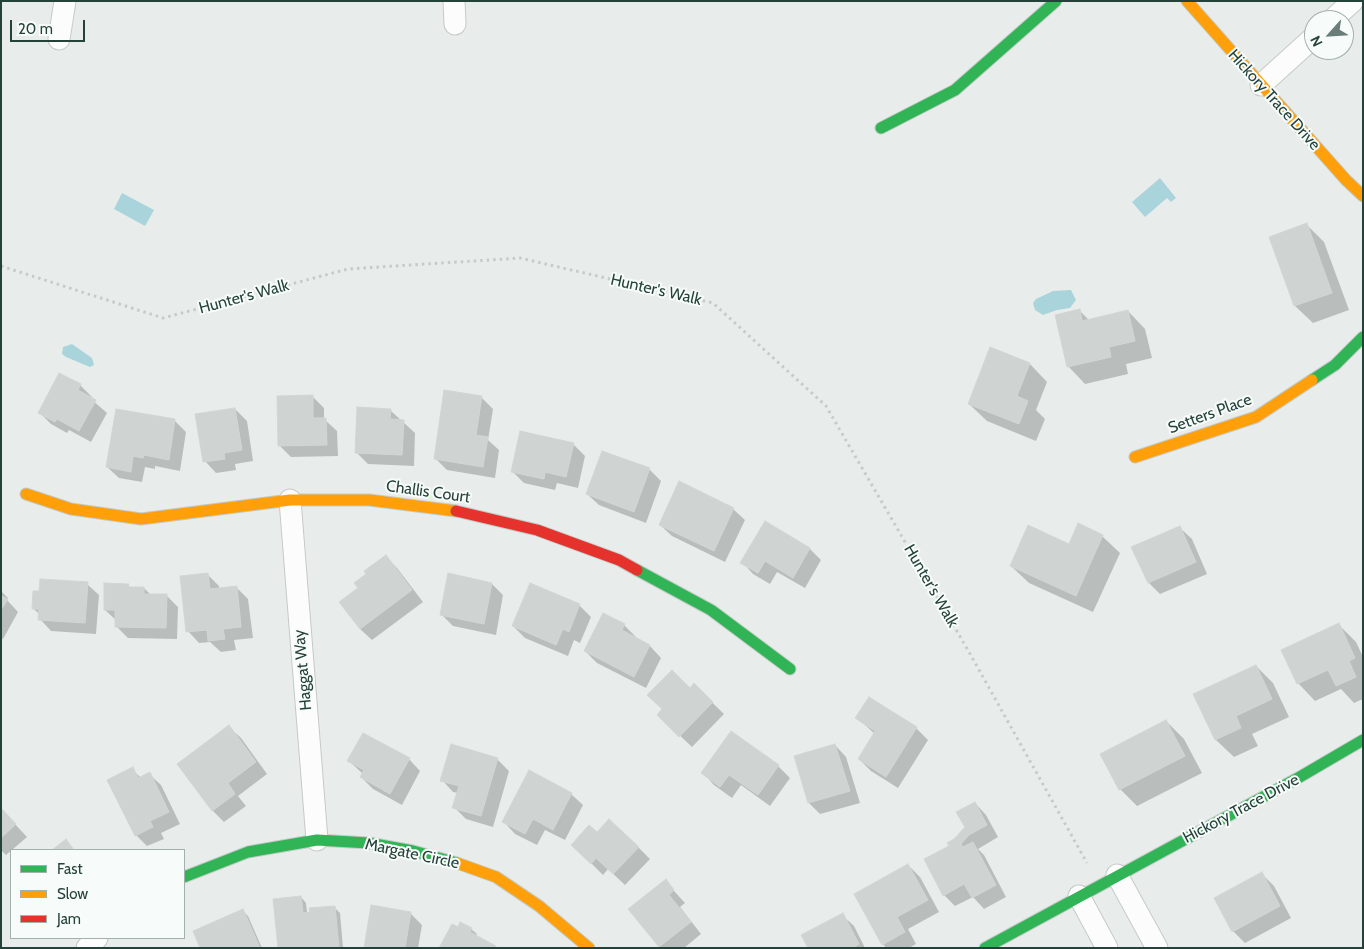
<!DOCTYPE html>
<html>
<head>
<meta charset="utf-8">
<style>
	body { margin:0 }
	#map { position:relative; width:1364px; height:949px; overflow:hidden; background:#e8edeb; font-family:Cabin,sans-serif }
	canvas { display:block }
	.frame { position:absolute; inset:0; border:2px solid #24423a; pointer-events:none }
	.legend { position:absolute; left:10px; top:849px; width:175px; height:90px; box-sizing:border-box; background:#f7fbf9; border:1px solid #a3b1ad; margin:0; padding:6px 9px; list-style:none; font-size:15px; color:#24423a }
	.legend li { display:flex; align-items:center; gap:10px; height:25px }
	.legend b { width:25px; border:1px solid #a3b1ad }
	.north { position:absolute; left:1304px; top:10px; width:50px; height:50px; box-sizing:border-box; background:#f7fbf9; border:1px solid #a3b1ad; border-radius:50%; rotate:244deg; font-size:14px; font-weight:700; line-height:20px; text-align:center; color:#24423a }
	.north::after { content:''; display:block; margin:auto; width:18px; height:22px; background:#697e78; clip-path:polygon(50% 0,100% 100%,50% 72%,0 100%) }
	.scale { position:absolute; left:10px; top:20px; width:75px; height:22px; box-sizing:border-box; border:2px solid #24423a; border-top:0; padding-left:6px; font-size:15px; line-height:18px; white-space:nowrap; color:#24423a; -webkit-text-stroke:4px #f7fbf9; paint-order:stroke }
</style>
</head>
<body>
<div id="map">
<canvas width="1364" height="949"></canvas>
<div class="frame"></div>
<ul class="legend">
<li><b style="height:6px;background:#30b455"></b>Fast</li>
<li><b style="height:6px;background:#ff9f0a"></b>Slow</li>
<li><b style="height:6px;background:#e5322d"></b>Jam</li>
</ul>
<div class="north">N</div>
<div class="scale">20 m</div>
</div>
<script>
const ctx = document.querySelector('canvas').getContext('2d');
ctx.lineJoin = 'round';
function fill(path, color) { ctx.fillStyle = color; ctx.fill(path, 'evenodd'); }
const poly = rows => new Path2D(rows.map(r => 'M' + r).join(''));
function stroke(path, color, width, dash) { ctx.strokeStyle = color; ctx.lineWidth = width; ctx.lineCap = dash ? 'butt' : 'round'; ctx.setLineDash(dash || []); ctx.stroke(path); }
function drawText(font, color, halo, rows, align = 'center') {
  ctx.font = font + ' Cabin,sans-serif'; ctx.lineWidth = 4; ctx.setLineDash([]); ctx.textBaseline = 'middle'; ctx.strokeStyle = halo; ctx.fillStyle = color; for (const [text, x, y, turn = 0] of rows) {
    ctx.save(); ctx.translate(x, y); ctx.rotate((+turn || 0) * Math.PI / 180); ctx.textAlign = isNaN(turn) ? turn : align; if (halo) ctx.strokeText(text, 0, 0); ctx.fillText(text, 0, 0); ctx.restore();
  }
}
fill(poly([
	[1160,178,1176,198,1171,202,1167,198,1145,217,1132,202],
	[122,193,154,210,145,226,114,209],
	[1071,290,1076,300,1070,308,1057,310,1043,315,1035,310,1033,303,1036,299,1053,291],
	[72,344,92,358,94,365,90,367,66,357,62,354,63,347]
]), '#a9d4db');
fill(poly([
	[1307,225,1324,242,1349,310,1313,323,1295,306,1271,238],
	[1079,310,1089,320,1128,311,1145,329,1152,358,1126,364,1128,374,1085,384,1068,366],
	[991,349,1030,364,1047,382,1036,410,1045,419,1036,441,987,421,969,404],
	[80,385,92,397,91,399,107,413,91,442,69,430,67,433,51,424,40,413],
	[312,396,324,408,324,419,337,431,338,456,291,457,279,445],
	[481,397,493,409,488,440,499,450,495,478,447,470,435,458],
	[235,409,247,421,253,461,235,464,236,470,216,473,205,461],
	[390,410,415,433,414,466,368,464,356,452],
	[175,421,186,432,180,471,155,466,155,469,145,467,142,482,119,478,107,467],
	[573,444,585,456,578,488,557,483,555,490,524,483,512,471],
	[649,469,661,481,646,523,599,505,587,494],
	[733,509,745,520,725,562,672,536,660,525],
	[765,522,810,549,821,560,805,588,777,572,770,584,753,574,742,562],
	[1180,528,1192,539,1207,574,1160,594,1149,583],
	[1102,536,1120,553,1093,612,1029,583,1011,566],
	[385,556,397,568,423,602,372,640,360,629,360,588],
	[207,574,219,586,219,589,237,588,248,599,253,638,234,640,236,650,221,652,210,642,199,643,188,631],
	[87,584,99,595,96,634,51,631,40,619,40,615,33,608],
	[492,584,503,595,496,635,453,626,441,614],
	[128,585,131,588,144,588,151,595,166,595,178,607,177,639,128,638,117,627,117,621,105,610],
	[1,591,8,598,7,600,18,612,3,639,1,638],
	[579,605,591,617,580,643,574,640,568,656,525,638,513,626],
	[624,625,636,637,635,638,650,646,661,658,646,688,597,663,585,651],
	[1339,625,1356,642,1363,657,1363,699,1354,703,1341,689,1315,701,1298,683],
	[1256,666,1273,683,1289,717,1252,734,1258,746,1234,757,1216,740,1195,694],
	[694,685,724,714,692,747,658,715],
	[857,718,916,728,928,740,898,788,871,771,859,759,875,734],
	[1166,721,1184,739,1202,773,1137,806,1120,789],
	[229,727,241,738,267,774,238,796,246,806,224,822,213,811],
	[732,732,778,766,790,778,770,806,741,785,732,798,714,785,703,773],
	[835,745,846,757,860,803,820,814,809,803],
	[409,759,420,771,402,805,373,789,361,777,363,774,349,761],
	[497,759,509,771,493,827,466,819,454,807,458,793,453,792,442,780],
	[132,769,141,778,149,774,161,785,180,824,161,833,164,839,147,846,136,835],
	[571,794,583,805,565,840,545,830,537,845,515,834,504,822],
	[975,803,986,815,998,837,978,849,984,855,1006,897,984,909,973,897,955,906,944,895,951,846,966,827],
	[1,809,27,837,6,855,1,850],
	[597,834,638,847,650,859,625,885,608,869,603,875,572,844],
	[908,865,920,877,939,912,908,929,916,944,909,948,886,948,883,944],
	[1262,874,1274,886,1291,918,1245,943,1233,931],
	[665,881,685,903,680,907,701,934,684,948,661,948,630,909],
	[301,897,306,903,307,913,334,907,340,913,343,948,279,948],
	[243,911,248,916,262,948,202,948],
	[410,913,422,925,418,948,365,948],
	[842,915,854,926,865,948,809,948],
	[471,929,477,934,475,936,496,948,441,948]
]), '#0003');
const building = poly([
	[1307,223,1332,293,1294,306,1269,237,1307,223],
	[1080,309,1082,321,1128,310,1135,341,1109,347,1111,357,1067,367,1055,315,1080,309],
	[990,347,1030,363,1017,396,1028,401,1019,424,968,404,990,347],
	[59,373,81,384,78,390,96,400,79,431,57,419,55,422,38,413,59,373],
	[444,390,482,396,476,435,488,437,483,467,434,459,444,390],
	[313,395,313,418,326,418,327,445,278,446,277,396,313,395],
	[357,407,391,409,390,419,404,420,402,455,355,453,357,407],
	[235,408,242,450,224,453,225,459,203,462,195,414,235,408],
	[116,409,175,419,169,460,144,455,143,458,133,456,131,472,106,467,116,409],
	[520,431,574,443,566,477,545,472,544,479,511,472,520,431],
	[602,451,650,468,634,512,586,494,602,451],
	[679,481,734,508,714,551,659,525,679,481],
	[765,521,810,548,793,578,765,561,758,573,740,563,765,521],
	[1078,523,1103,535,1076,596,1010,566,1028,525,1069,544,1078,523],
	[1180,526,1196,562,1148,583,1131,547,1180,526],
	[386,555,412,590,360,629,339,602,358,588,354,583,366,574,364,571,386,555],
	[208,573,210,589,237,586,241,627,223,629,225,639,208,641,207,630,186,632,180,576,208,573],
	[448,573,492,583,484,624,440,615,448,573],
	[40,579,88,582,85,623,38,620,39,609,32,609,33,591,39,591,40,579],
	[104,583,129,584,128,587,144,587,144,594,167,594,166,628,115,627,115,610,104,610,104,583],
	[530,583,580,604,569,632,563,629,556,645,512,626,530,583],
	[1,596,8,599,1,610,1,596],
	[603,613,625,624,622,630,650,645,634,677,584,651,603,613],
	[1339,623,1355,658,1349,661,1356,677,1336,686,1328,670,1297,684,1281,650,1339,623],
	[1256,665,1272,699,1236,716,1241,728,1215,740,1193,694,1256,665],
	[672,670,690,688,694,683,713,702,679,737,657,715,662,709,647,695,672,670],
	[869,697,917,727,886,777,858,759,875,731,855,718,869,697],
	[1166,720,1185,756,1119,790,1100,754,1166,720],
	[229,725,256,762,228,783,235,794,212,811,177,764,229,725],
	[731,731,779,765,758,795,729,775,720,787,701,773,731,731],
	[363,733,410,758,390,794,360,777,364,770,347,761,363,733],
	[451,744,498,758,481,816,452,808,459,786,440,781,451,744],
	[835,744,850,791,808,803,794,756,835,744],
	[133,767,138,778,150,772,169,812,150,821,153,827,135,836,107,780,133,767],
	[529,770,572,793,553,830,533,819,525,834,502,822,529,770],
	[975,802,987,825,969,835,961,844,963,847,973,842,996,885,972,898,964,884,943,896,924,859,949,846,947,843,954,839,965,827,956,812,975,802],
	[1,808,16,824,1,838,1,808],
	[609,819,639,847,613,874,596,858,591,864,571,845,589,825,597,832,609,819],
	[66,839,74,850,52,850,66,839],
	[908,864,928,900,897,917,905,932,882,945,854,894,908,864],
	[1262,872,1280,906,1232,932,1214,898,1262,872],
	[666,879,674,890,669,895,691,922,659,947,628,909,666,879],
	[301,896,303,913,310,912,309,908,335,906,339,948,278,948,273,899,301,896],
	[371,905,411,912,405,948,364,948,371,905],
	[243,909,260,948,200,948,193,931,243,909],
	[843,913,859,944,853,948,808,948,801,935,843,913],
	[460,922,472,928,470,932,496,946,495,948,439,948,452,924,458,927,460,922]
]);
fill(building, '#cfd4d2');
stroke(building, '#d1d6d4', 1);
const street = poly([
	[454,1,455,24],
	[1332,20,1353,1],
	[59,39,65,1],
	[1261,85,1314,37],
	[290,500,317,840],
	[1117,875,1157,948],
	[1079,896,1107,948],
	[87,948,97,938]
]);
const fast = poly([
	[881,128,955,90,1056,1],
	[1312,380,1335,365,1363,337],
	[637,570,711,610,790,669],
	[184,877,248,852,317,840,369,843,413,851,457,863],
	[985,948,1298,778,1363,740]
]);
const slow = poly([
	[1187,1,1346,180,1363,196],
	[1135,457,1256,417,1312,380],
	[26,494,71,509,141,519,290,500,369,500,456,511],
	[457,863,496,877,539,906,589,948]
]);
const jam = poly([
	[456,511,537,530,619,560,637,570]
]);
stroke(street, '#c5cac8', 23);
stroke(fast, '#c3cbc8', 13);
stroke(slow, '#c3cbc8', 13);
stroke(jam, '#c3cbc8', 13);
stroke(poly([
	[1,266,163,318,348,269,520,258,713,303,826,406,969,652,1087,863]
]), '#c3ccca', 3, [2.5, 4]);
stroke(street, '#fcfcfc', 21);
stroke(fast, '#30b455', 11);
stroke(slow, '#ff9f0a', 11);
stroke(jam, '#e5322d', 11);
drawText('16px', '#24423a', '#f7fbf9', [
	["Hickory Trace Drive",1274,100,48],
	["Hunter's Walk",656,290,13],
	["Hunter's Walk",244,297,-15],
	["Setters Place",1210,414,-20],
	["Challis Court",428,492,8],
	["Hunter's Walk",931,586,60],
	["Haggat Way",303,670,-95],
	["Hickory Trace Drive",1241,809,-28],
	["Margate Circle",412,854,12]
]);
</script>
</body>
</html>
